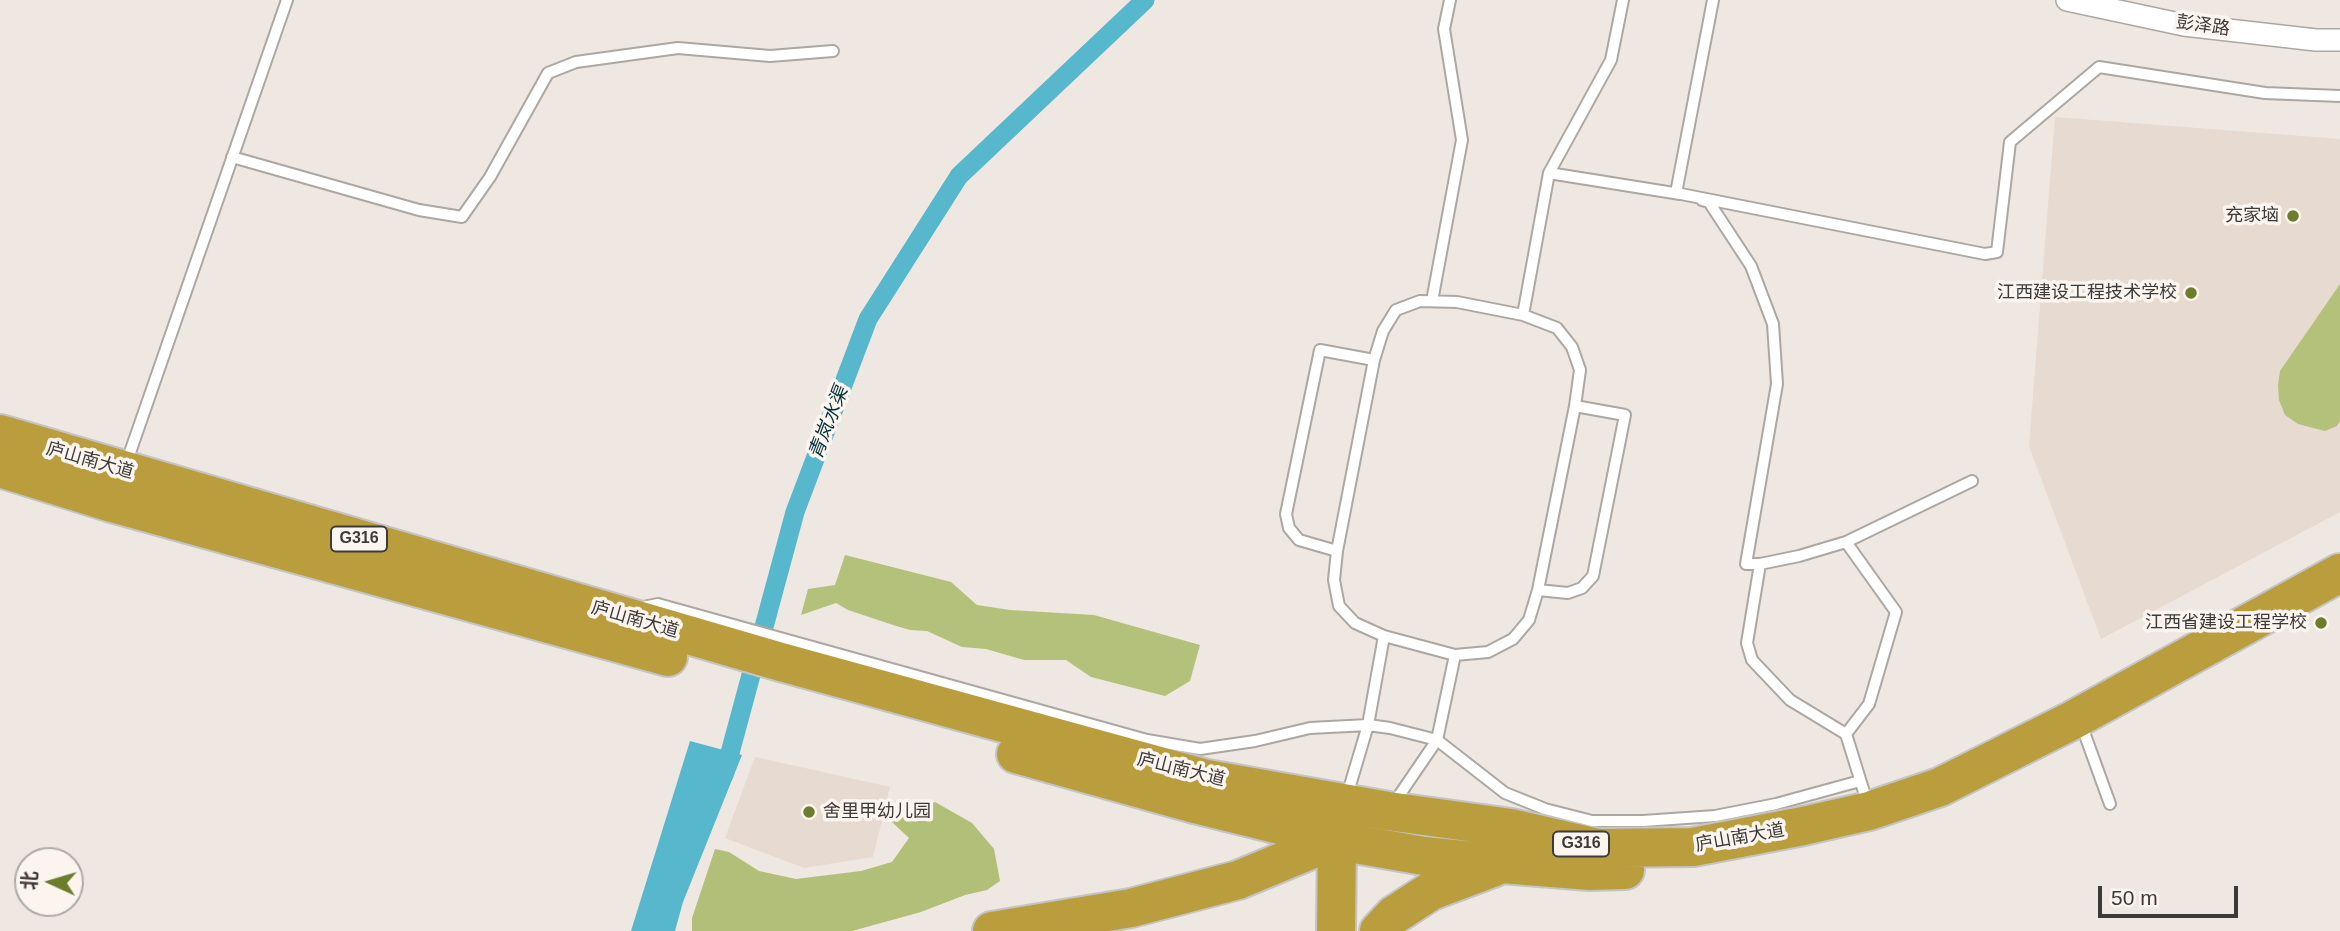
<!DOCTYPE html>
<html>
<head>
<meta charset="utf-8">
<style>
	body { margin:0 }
	#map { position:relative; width:2340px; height:931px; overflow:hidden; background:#eee7e2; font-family:Helvetica,"Noto Sans SC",sans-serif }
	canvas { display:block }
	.north { position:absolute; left:14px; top:847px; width:70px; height:70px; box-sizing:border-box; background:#fbf4ef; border:2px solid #afaaa6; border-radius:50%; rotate:274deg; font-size:19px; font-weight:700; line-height:28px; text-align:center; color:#3d3b39 }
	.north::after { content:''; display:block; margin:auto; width:24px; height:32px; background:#6d7d2c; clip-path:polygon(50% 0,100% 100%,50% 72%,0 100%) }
	.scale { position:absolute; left:2098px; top:886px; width:140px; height:32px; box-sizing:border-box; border:4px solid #3d3b39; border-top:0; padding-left:9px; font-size:21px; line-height:24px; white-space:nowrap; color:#3d3b39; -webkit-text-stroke:5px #fbf4ef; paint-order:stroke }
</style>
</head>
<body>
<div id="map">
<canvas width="2340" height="931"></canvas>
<div class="north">北</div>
<div class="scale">50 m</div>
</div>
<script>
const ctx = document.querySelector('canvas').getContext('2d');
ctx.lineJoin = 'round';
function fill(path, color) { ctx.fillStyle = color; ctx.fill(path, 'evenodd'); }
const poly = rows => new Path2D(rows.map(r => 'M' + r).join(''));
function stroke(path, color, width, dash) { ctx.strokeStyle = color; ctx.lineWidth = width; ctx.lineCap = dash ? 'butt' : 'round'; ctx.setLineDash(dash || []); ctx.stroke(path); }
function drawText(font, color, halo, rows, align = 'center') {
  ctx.font = font + ' Helvetica,"Noto Sans SC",sans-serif'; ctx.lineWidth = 7; ctx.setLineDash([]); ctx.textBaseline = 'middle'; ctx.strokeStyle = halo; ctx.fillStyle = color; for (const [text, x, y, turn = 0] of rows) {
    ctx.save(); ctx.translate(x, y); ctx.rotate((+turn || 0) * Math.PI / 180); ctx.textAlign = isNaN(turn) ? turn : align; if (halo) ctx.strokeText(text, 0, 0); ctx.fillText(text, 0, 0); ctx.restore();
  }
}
fill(poly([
	[2055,117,2340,139,2340,512,2101,639,2029,446],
	[755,757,890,787,873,857,804,868,725,838]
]), '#e7dad0');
fill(poly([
	[2340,284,2340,421,2337,426,2325,431,2298,424,2285,415,2279,400,2278,385,2280,371],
	[845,555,951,582,977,605,1010,610,1094,615,1200,645,1190,681,1165,696,1091,677,1066,660,1024,660,986,649,962,647,927,631,910,630,893,625,848,610,836,603,801,615,808,589,835,585]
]), '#b4c17b');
fill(poly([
	[935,802,972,823,994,849,1000,881,987,890,965,895,921,912,852,931,692,931,692,918,715,849,729,852,759,871,796,879,861,871,892,862,909,838,892,822]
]), '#b1bf78');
fill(poly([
	[690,741,742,755,683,902,675,931,631,931]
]), '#57b7cd');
stroke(poly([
	[724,775,795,512,868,319,959,176,1145,0]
]), '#57b7cd', 19);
const lane = poly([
	[1713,0,1676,193,1985,254,1997,252,2010,142,2099,67,2265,93,2340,96],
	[232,157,419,210,462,217,490,177,548,73,576,62,678,48,770,56,833,51],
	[1549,173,1680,194],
	[1702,200,1709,202,1751,266,1773,324,1777,384,1746,564,1760,564,1799,556,1846,542,1972,481],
	[1432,301,1462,140,1444,29,1450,0],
	[1523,315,1549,173,1611,60,1623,0],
	[126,464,287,0],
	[1846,542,1896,612,1869,704,1846,734,1868,805],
	[1337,551,1299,540,1289,528,1286,514,1320,350,1374,360],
	[1760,564,1747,643,1752,660,1790,700,1846,734],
	[1538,590,1568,593,1582,588,1593,576,1625,415,1575,406],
	[643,607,658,604,1147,740,1200,749,1255,741,1310,728,1368,725,1390,728,1437,740,1505,793,1545,809,1592,821,1643,821,1715,816,1776,804,1860,781],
	[1384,636,1455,655],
	[2085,735,2110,804],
	[1346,799,1368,725,1384,636,1355,623,1339,606,1334,580,1337,551,1374,360,1383,331,1396,310,1420,301,1457,302,1523,315,1557,328,1572,347,1580,370,1575,406,1538,590,1529,620,1513,639,1488,652,1455,655,1437,740,1394,803]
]);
const street = poly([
	[2067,0,2184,25,2316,40,2340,40]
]);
const highway = poly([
	[0,434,781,662,1207,779,1388,811,1511,828,1598,848,1693,847,1803,826,1869,811,1940,787,2073,720,2340,573],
	[0,468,112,503,668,657],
	[1016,754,1191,803,1361,845,1424,856,1502,864,1590,871,1625,870],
	[992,931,1131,908,1238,880,1337,839],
	[1336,931,1337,839,1342,818],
	[1379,931,1394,915,1431,891,1495,867]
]);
stroke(lane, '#ada7a2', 14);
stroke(street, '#ada7a2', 24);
stroke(highway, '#c5c4c4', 42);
stroke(lane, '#fff', 10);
stroke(street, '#fff', 21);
stroke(highway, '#ba9e3d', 38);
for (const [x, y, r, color] of [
	[2293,216,7,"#6d7d2c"],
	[2191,293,7,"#6d7d2c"],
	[2321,623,7,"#6d7d2c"],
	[809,812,7,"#6d7d2c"]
]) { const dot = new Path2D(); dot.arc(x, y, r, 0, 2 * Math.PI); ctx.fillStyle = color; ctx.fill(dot); stroke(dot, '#fbf4ef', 2.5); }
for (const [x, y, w] of [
	[359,539,56],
	[1581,844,56]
]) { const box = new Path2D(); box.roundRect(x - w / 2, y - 12.5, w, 25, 5); ctx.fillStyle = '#fbf4ef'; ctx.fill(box); stroke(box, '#3d3b39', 2); }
drawText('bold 16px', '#3d3b39', null, [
	["G316",359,539],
	["G316",1581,844]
]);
drawText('18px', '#3d3b39', '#fbf4ef', [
	["彭泽路",2203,26,8],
	["庐山南大道",90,461,16],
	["庐山南大道",635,620,16],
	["庐山南大道",1181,770,14],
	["庐山南大道",1740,838,-10]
]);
drawText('18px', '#3d3b39', '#fbf4ef', [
	["充家垴",2279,216],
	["江西建设工程技术学校",2177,293],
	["江西省建设工程学校",2307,623],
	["舍里甲幼儿园",823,812,"left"]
], 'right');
drawText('italic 19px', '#003039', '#fbf4ef', [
	["青岚水渠",829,423,-69]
]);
</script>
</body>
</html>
